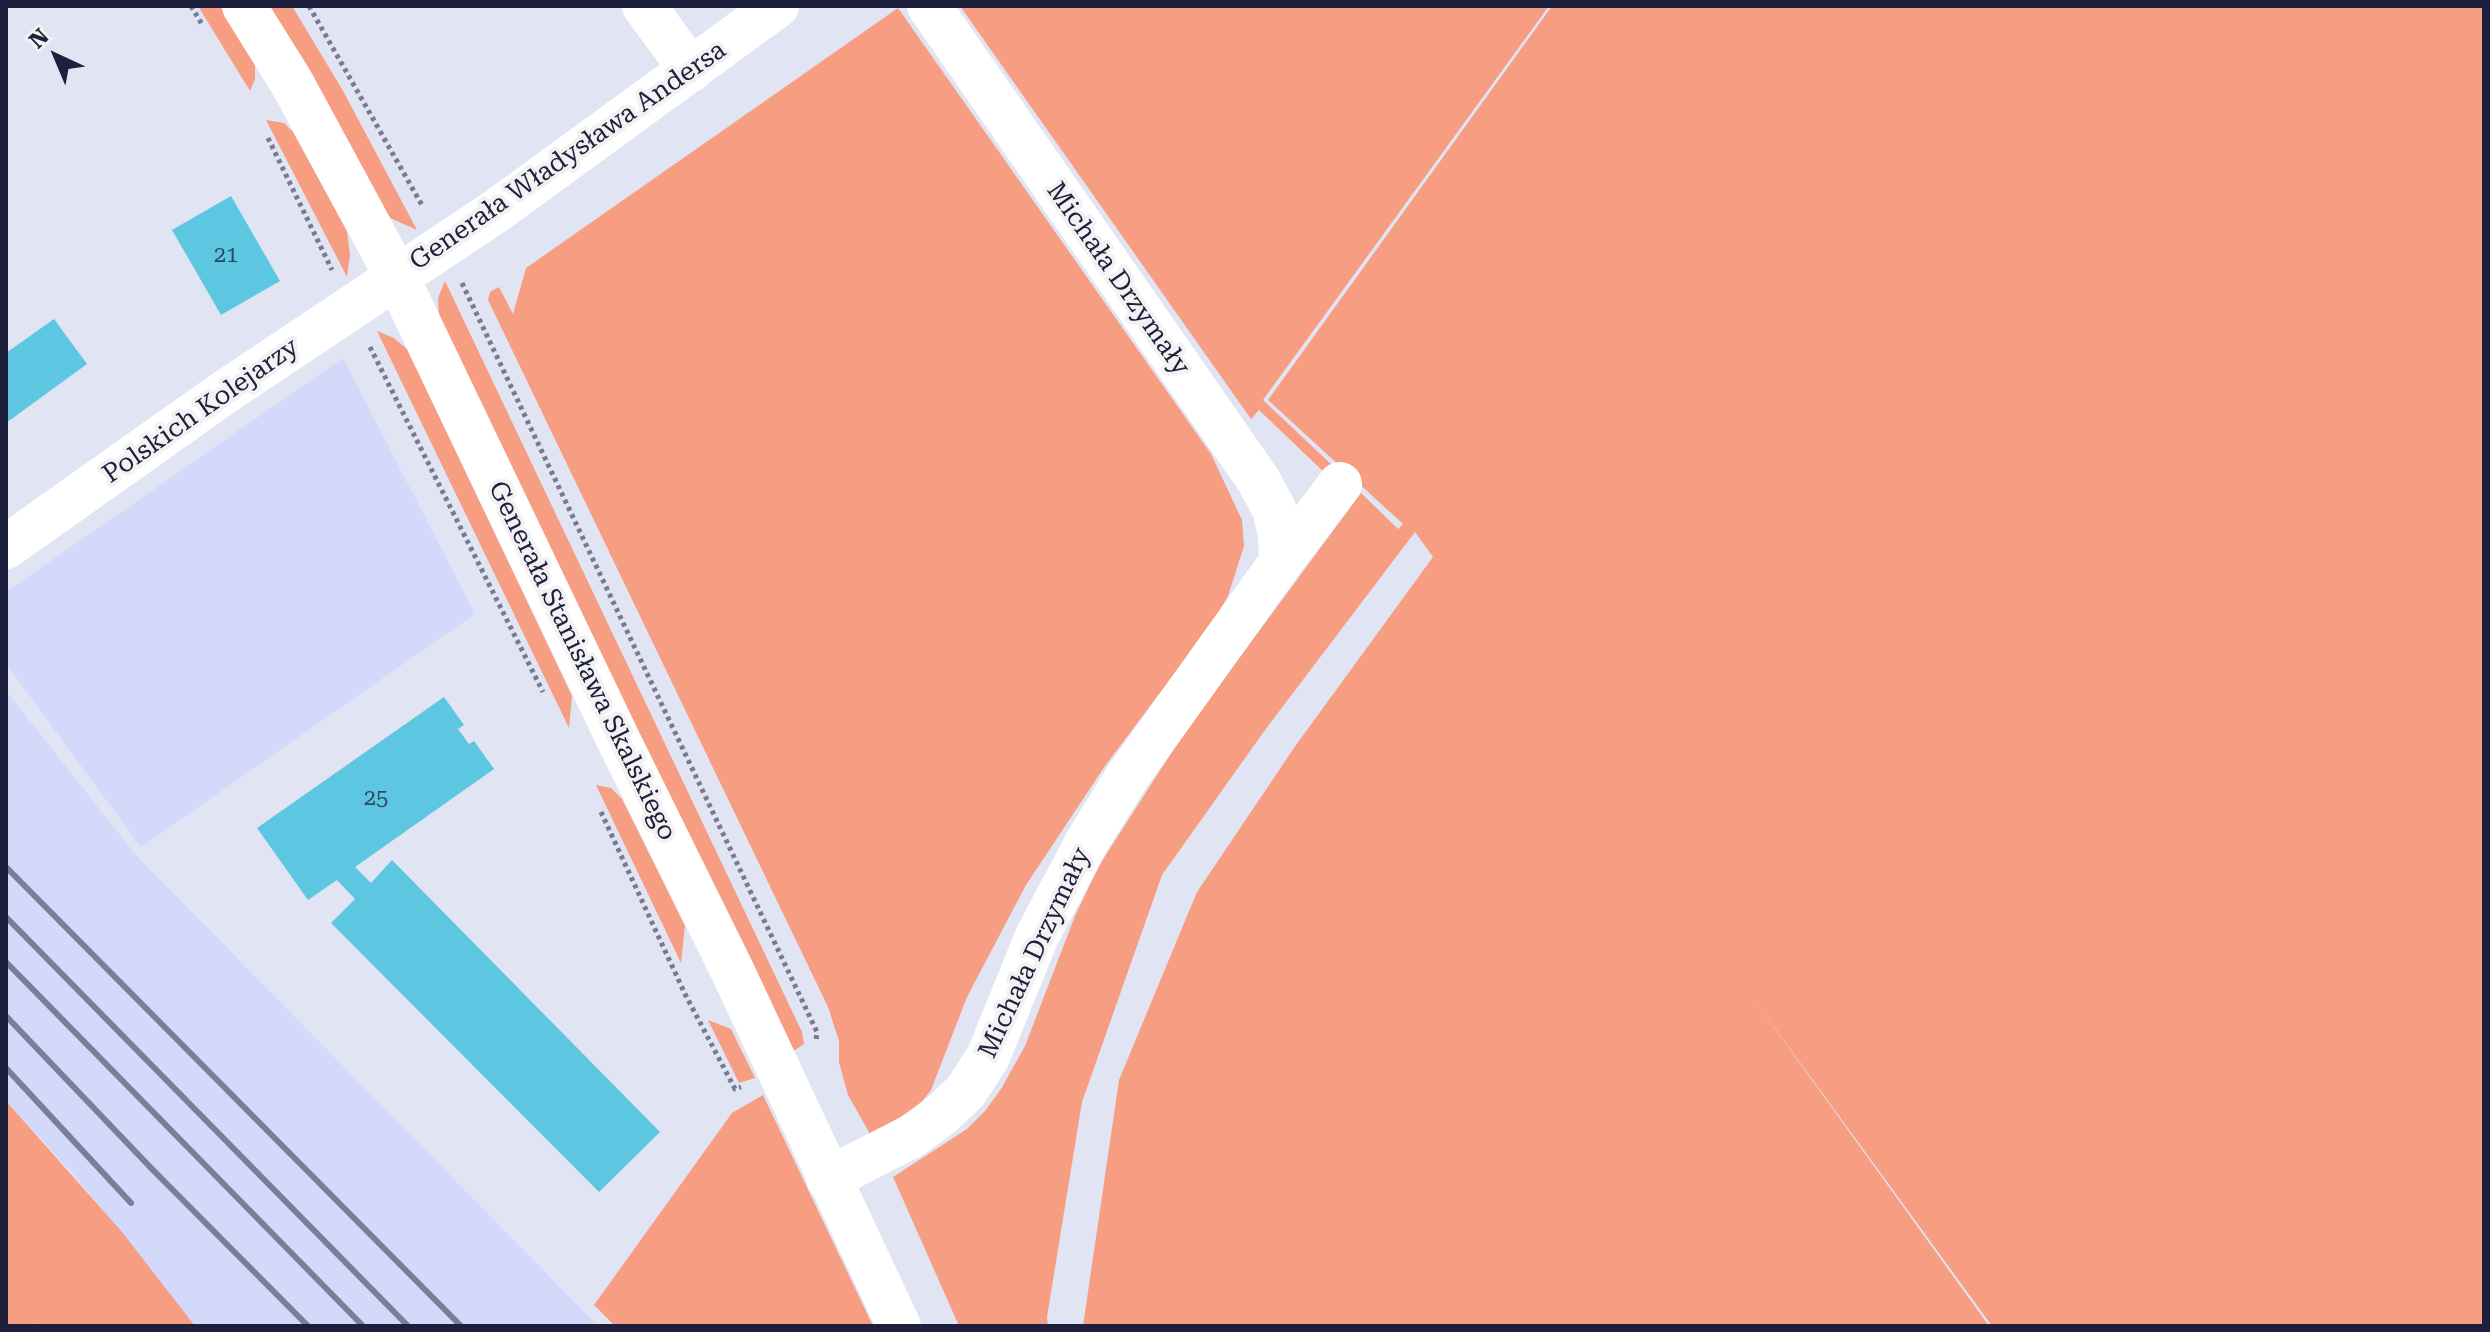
<!DOCTYPE html>
<html>
<head>
<meta charset="utf-8">
<style>
	body { margin:0 }
	#map { position:relative; width:2490px; height:1332px; overflow:hidden; background:#e1e4f3; font-family:"Roboto Serif",serif }
	canvas { display:block }
	.frame { position:absolute; inset:0; border:8px solid #1d203c; pointer-events:none }
	.north { position:absolute; left:16px; top:16px; width:80px; height:80px; -webkit-text-stroke:6px #f2f2f2; paint-order:stroke; rotate:316deg; font-size:22px; font-weight:700; line-height:32px; text-align:center; color:#1d203c }
	.north::after { content:''; display:block; margin:auto; width:28px; height:36px; background:#1d203c; clip-path:polygon(50% 0,100% 100%,50% 72%,0 100%) }
</style>
</head>
<body>
<div id="map">
<canvas width="2490" height="1332"></canvas>
<div class="frame"></div>
<div class="north">N</div>
</div>
<script>
const ctx = document.querySelector('canvas').getContext('2d');
ctx.lineJoin = 'round';
function fill(path, color) { ctx.fillStyle = color; ctx.fill(path, 'evenodd'); }
const poly = rows => new Path2D(rows.map(r => 'M' + r).join(''));
function stroke(path, color, width, dash) { ctx.strokeStyle = color; ctx.lineWidth = width; ctx.lineCap = dash ? 'butt' : 'round'; ctx.setLineDash(dash || []); ctx.stroke(path); }
function drawText(font, color, halo, rows, align = 'center') {
  ctx.font = font + ' "Roboto Serif",serif'; ctx.lineWidth = 8; ctx.setLineDash([]); ctx.textBaseline = 'middle'; ctx.strokeStyle = halo; ctx.fillStyle = color; for (const [text, x, y, turn = 0] of rows) {
    ctx.save(); ctx.translate(x, y); ctx.rotate((+turn || 0) * Math.PI / 180); ctx.textAlign = isNaN(turn) ? turn : align; if (halo) ctx.strokeText(text, 0, 0); ctx.fillText(text, 0, 0); ctx.restore();
  }
}
fill(poly([
	[343,358,475,614,141,847,6,664,6,592],
	[6,691,136,855,598,1326,195,1326,76,1177,6,1101]
]), '#d3d9fa');
fill(poly([
	[198,6,220,6,255,65,255,79,250,91],
	[269,6,292,6,342,89,417,230,390,218,382,207],
	[960,6,1549,6,1263,400,1334,467,1327,475,1259,410,1251,419],
	[1552,6,2484,6,2484,1326,1992,1326,1745,987,1989,1326,1083,1326,1119,1080,1197,892,1296,745,1433,557,1415,532,1265,730,1162,875,1082,1102,1047,1317,1048,1326,959,1326,893,1177,967,1129,985,1111,1001,1089,1025,1046,1075,916,1100,864,1186,730,1361,493,1398,529,1403,524,1268,400],
	[898,8,1211,454,1242,520,1244,546,1228,596,1214,621,1105,766,1026,885,967,997,931,1090,917,1108,870,1134,848,1095,839,1062,839,1041,828,1007,488,300,490,292,499,287,513,314,526,268],
	[266,120,284,123,293,132,347,231,350,255,347,277],
	[445,281,802,1032,804,1044,792,1052,439,321,438,298],
	[377,331,394,338,407,349,572,696,569,728],
	[596,785,611,788,622,799,685,926,681,963],
	[708,1020,731,1029,755,1078,739,1083],
	[763,1095,873,1326,615,1326,594,1305,732,1113],
	[6,1101,122,1232,195,1326,36,1326,34,1323,30,1326,6,1326]
]), '#f79d82');
fill(poly([
	[231,196,280,281,221,315,172,230],
	[54,319,87,364,6,423,6,353],
	[444,697,464,725,458,729,469,744,474,741,494,769,355,867,371,883,392,860,660,1132,599,1192,331,923,355,899,337,880,308,900,257,828]
]), '#5dc6e1');
stroke(poly([
	[191,6,203,26],
	[309,6,423,207],
	[268,138,332,270],
	[462,283,817,1032,816,1041],
	[370,347,543,692],
	[601,812,685,994,735,1089,741,1087]
]), '#777a90', 5, [4, 4]);
stroke(poly([
	[644,6,691,70],
	[929,6,1259,481,1274,509,1280,534,1281,562],
	[6,547,222,394,499,209,777,6],
	[828,1179,912,1136,941,1115,966,1091,988,1057,1037,936,1088,840,1127,777,1281,562,1340,484]
]), '#fff', 44);
stroke(poly([
	[244,6,292,83,397,277,618,739,732,970,899,1326]
]), '#fff', 44);
stroke(poly([
	[6,867,461,1326],
	[6,917,408,1326],
	[6,962,363,1326],
	[6,1016,151,1168,308,1326],
	[6,1068,131,1203]
]), '#7b7e94', 6);
drawText('22px', '#2d4a65', null, [
	["21",226,256],
	["25",376,799]
]);
drawText('26px', '#1d203c', '#f2f2f2', [
	["Generała Władysława Andersa",568,156,-35],
	["Michała Drzymały",1118,279,55],
	["Polskich Kolejarzy",201,411,-35],
	["Generała Stanisława Skalskiego",582,661,64],
	["Michała Drzymały",1035,953,-65]
]);
</script>
</body>
</html>
